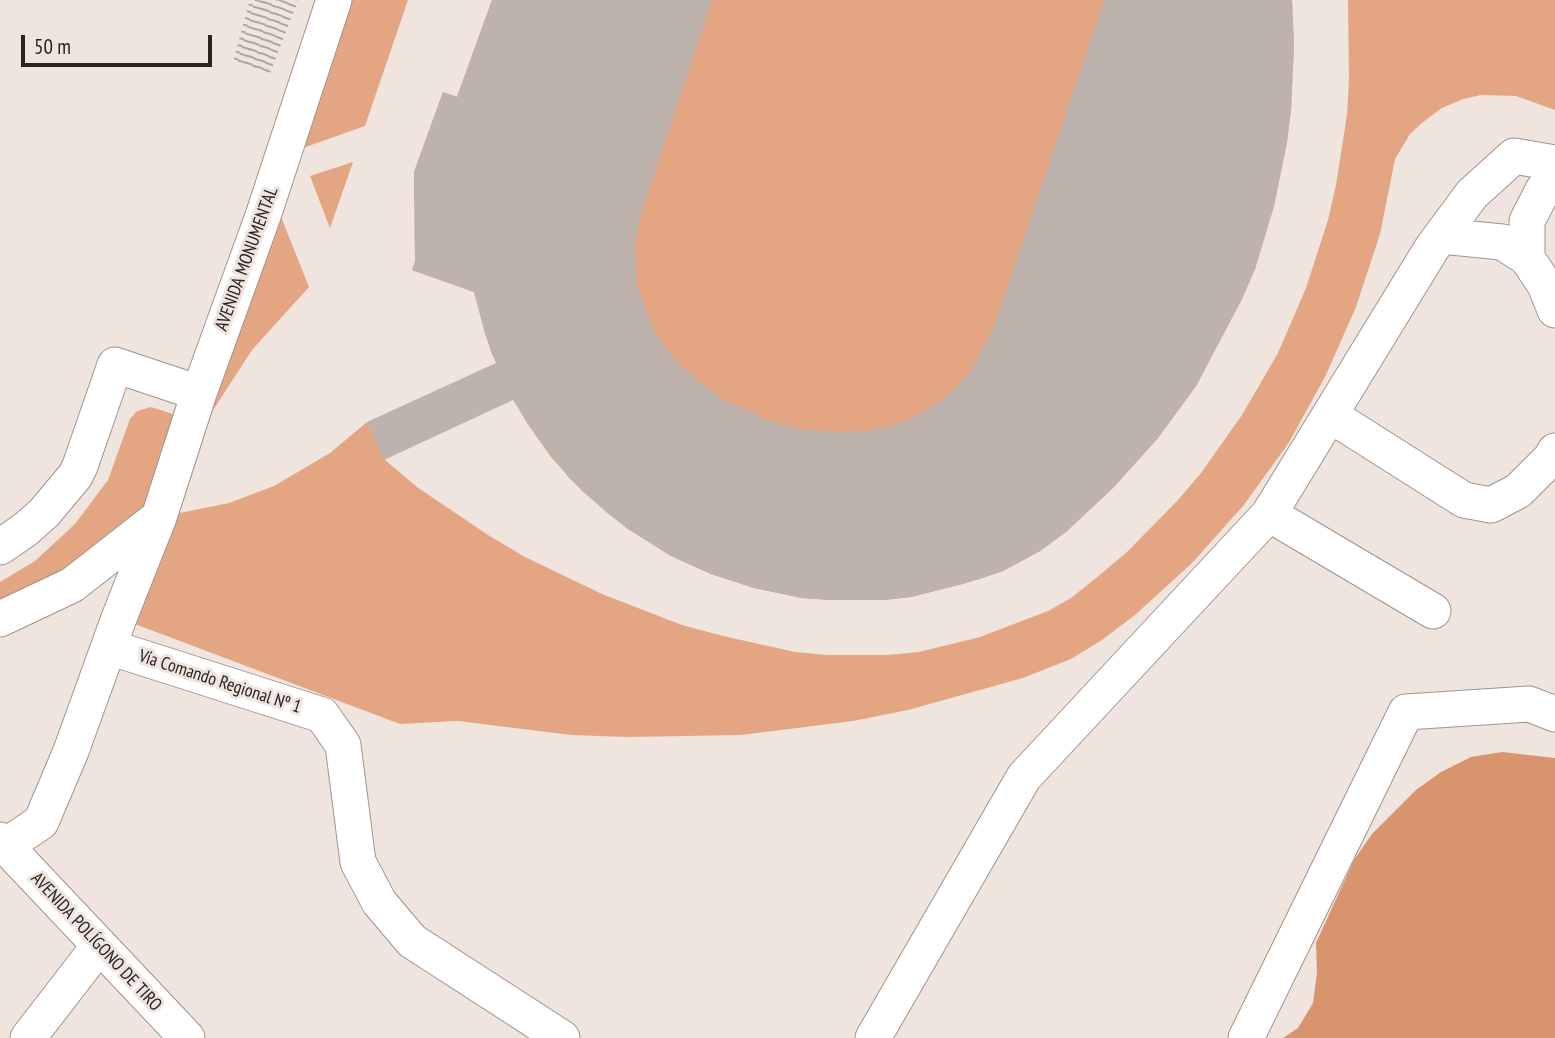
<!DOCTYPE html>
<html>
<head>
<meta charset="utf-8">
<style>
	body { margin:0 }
	#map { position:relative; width:1555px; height:1038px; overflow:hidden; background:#efe4de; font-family:"PT Sans Narrow",sans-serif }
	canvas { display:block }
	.scale { position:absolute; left:21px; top:35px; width:191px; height:32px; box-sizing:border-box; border:4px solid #272321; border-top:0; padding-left:9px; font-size:21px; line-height:24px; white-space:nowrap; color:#272321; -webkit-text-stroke:5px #efe4de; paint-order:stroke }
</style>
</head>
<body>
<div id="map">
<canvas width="1555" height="1038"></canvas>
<div class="scale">50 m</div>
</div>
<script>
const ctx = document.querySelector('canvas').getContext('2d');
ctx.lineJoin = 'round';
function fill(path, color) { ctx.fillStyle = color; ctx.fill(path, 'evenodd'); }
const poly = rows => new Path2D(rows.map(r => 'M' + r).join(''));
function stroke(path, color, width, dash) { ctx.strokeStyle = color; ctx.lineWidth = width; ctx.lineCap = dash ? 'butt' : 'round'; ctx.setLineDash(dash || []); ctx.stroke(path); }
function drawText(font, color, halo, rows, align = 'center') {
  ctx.font = font + ' "PT Sans Narrow",sans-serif'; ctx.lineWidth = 6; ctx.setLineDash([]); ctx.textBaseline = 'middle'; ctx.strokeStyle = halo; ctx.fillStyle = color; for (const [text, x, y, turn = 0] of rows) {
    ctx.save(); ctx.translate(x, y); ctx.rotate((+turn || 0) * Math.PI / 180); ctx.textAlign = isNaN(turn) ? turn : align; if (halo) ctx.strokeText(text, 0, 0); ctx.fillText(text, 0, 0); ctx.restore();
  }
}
fill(poly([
	[352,0,408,0,365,126,300,149],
	[492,0,1292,0,1294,45,1291,110,1287,142,1274,206,1255,269,1242,299,1196,386,1158,438,1114,487,1066,532,1040,551,1003,571,963,584,911,597,884,600,831,600,802,598,754,588,711,574,671,556,628,529,582,491,551,457,525,420,491,352,474,292,412,270,415,262,414,172,443,92,457,97],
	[1348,0,1555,0,1555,110,1516,96,1481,95,1463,99,1442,108,1423,122,1410,134,1395,159,1380,234,1356,307,1325,377,1288,444,1243,506,1192,563,1135,615,1102,640,1071,659,1023,678,908,710,853,721,741,735,628,737,571,735,458,721,400,724,119,618,159,519,0,619,0,582,35,561,75,524,108,480,130,419,137,411,151,407,191,420,160,517,229,503,274,486,330,453,367,422,385,460,417,487,488,535,525,557,602,594,682,625,723,636,795,652,828,655,888,655,919,652,980,637,1048,611,1071,598,1101,574,1128,551,1178,500,1201,473,1242,415,1278,353,1306,288,1328,220,1336,185,1347,115,1349,80],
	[353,162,330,228,310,176],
	[277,207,309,287,252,350,206,421]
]), '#e4a682');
fill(poly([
	[1502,752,1555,758,1555,1038,1283,1038,1298,1028,1313,1003,1317,973,1316,943,1354,860,1372,834,1416,790,1441,772,1471,757]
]), '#d7946d');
fill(poly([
	[492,0,712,0,640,217,635,246,637,285,650,322,659,339,677,362,698,381,726,401,778,424,800,429,834,432,865,431,894,425,912,418,937,403,953,391,972,369,994,326,1104,0,1292,0,1294,45,1291,110,1287,142,1274,206,1255,269,1242,299,1196,386,1158,438,1114,487,1066,532,1040,551,1003,571,980,579,911,597,884,600,831,600,802,598,754,588,711,574,671,556,628,529,606,512,569,478,536,436,513,400,384,460,367,422,496,363,485,334,474,292,412,270,415,262,414,172,443,92,457,97]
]), '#bdb2ac');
const minor = poly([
	[1441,236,1502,242,1527,258,1545,285,1555,310],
	[1527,258,1527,221,1543,190,1555,179],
	[1330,415,1464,500,1491,505,1518,491,1551,458,1555,451],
	[1269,514,1433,611],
	[0,547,26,529,44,513,75,476,80,466,115,365,199,393],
	[0,619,72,585,159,517],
	[109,647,322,715,343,745,358,862,379,902,412,941,562,1038],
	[0,840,187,1038],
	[7,845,41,822,71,751,119,618,159,517,199,393,263,216,334,0],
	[28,1038,99,946],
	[873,1038,1024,777,1269,514,1432,248,1472,194,1514,156,1555,163],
	[1246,1038,1406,712,1529,704,1555,714]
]);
stroke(minor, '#9e948e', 37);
stroke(poly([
	[236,60,252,0],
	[240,62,257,0],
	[243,63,262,0],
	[247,64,266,0],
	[250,65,271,0],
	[254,67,276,0],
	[258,68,281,0],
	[261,69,286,0],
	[265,71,291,0],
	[268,72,296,0]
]), '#aea5a0', 4.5, [2, 5]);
stroke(minor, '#fff', 35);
drawText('18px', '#272321', '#efe4de', [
	["AVENIDA MONUMENTAL",247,259,-70],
	["Vía Comando Regional Nº 1",220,682,18],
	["AVENIDA POLÍGONO DE TIRO",96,942,47]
]);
</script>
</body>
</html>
